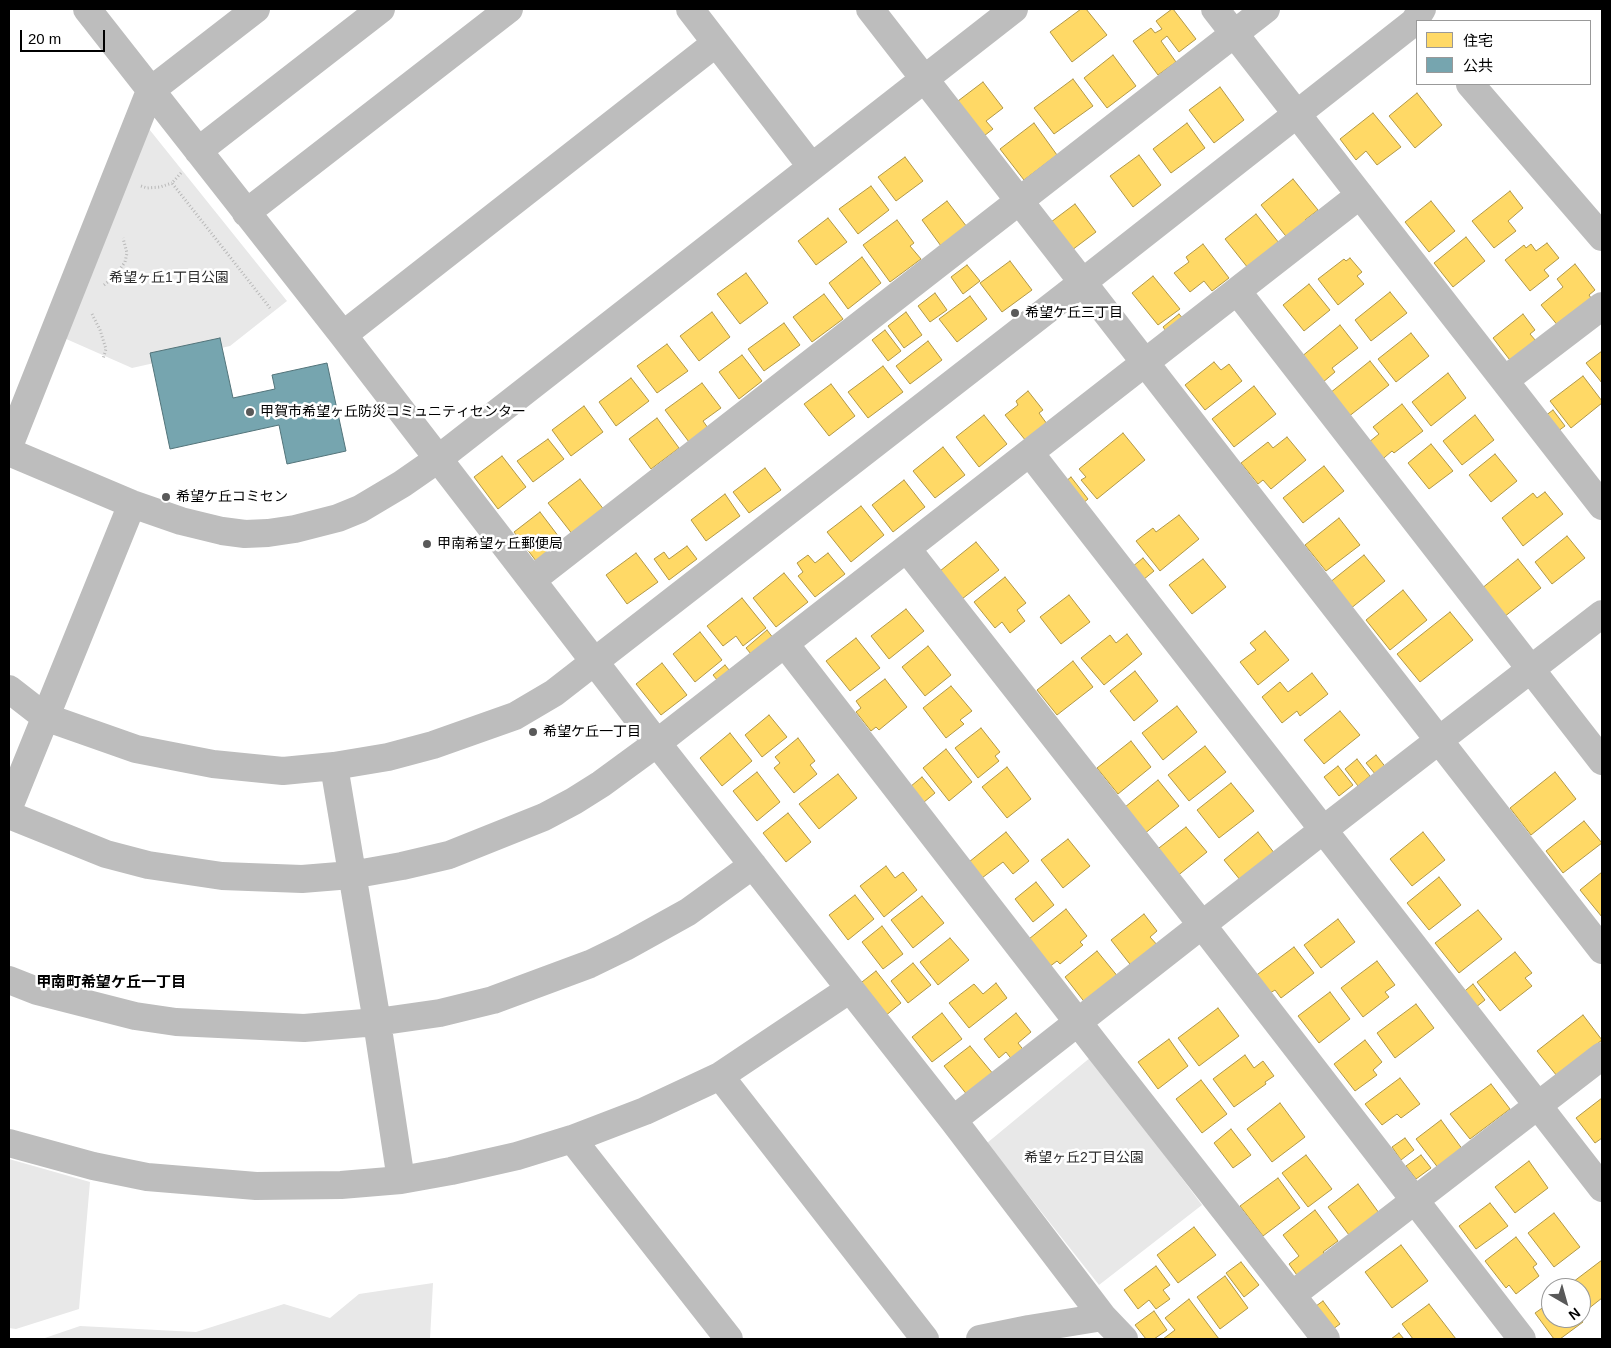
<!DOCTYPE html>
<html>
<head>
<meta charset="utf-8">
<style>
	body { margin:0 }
	#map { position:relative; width:1611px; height:1348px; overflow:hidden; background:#fff; font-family:Helvetica,"Noto Sans JP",sans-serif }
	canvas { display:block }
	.frame { position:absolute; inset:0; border:10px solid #000; pointer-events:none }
	.legend { position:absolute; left:1416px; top:20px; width:175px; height:65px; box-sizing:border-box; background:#fff; border:1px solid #999; margin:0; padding:6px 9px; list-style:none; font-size:15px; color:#000 }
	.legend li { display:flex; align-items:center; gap:10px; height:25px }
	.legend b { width:25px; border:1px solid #999 }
	.north { position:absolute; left:1541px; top:1278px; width:50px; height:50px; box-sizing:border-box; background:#fff; border:1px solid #999; border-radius:50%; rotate:142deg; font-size:14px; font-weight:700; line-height:20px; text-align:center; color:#000 }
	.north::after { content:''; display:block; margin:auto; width:18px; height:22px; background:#595959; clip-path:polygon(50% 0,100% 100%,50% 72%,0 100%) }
	.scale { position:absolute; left:20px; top:30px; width:85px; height:22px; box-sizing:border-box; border:2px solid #000; border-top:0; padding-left:6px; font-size:15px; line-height:18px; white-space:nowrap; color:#000; -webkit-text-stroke:4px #fff; paint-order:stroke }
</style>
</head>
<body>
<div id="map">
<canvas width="1611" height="1348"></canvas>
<div class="frame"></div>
<ul class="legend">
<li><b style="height:14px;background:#ffd966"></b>住宅</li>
<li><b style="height:14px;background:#76a5af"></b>公共</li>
</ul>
<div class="north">N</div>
<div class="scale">20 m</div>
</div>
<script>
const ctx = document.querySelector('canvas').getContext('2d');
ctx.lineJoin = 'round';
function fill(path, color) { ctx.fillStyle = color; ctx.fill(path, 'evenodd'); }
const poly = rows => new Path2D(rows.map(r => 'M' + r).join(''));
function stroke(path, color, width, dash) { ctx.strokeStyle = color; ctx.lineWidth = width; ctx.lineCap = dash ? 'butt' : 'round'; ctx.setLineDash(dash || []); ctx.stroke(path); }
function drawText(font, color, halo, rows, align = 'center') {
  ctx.font = font + ' Helvetica,"Noto Sans JP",sans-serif'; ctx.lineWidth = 5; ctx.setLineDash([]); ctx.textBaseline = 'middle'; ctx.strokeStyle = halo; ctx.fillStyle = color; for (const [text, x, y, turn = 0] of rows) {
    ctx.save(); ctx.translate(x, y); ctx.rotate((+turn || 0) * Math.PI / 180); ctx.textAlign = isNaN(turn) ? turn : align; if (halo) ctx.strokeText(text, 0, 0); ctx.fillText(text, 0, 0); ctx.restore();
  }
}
fill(poly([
	[145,124,287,301,230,346,132,368,64,338],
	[1091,1057,1202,1205,1099,1285,987,1143],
	[9,1159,90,1182,79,1309,16,1329,9,1328],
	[433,1283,430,1339,42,1339,80,1326,196,1332,284,1304,330,1318,359,1294]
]), '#e8e8e8');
const homes = poly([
	[1081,9,1086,9,1107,35,1072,62,1050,32,1081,9],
	[1172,9,1173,9,1196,39,1179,52,1167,36,1161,41,1176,62,1158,75,1133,41,1151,28,1155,33,1162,29,1156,21,1172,9],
	[1113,55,1136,86,1107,108,1084,78,1113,55],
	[1073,79,1093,106,1054,134,1034,108,1073,79],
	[983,82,1003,108,986,121,993,129,980,139,954,104,983,82],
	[1220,87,1244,120,1214,143,1189,110,1220,87],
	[1417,93,1442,125,1415,148,1389,116,1417,93],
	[1373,113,1401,147,1377,165,1366,151,1356,160,1340,139,1373,113],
	[1034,123,1057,155,1024,180,1000,149,1034,123],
	[1187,123,1205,148,1171,173,1153,149,1187,123],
	[1139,155,1161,185,1133,207,1110,176,1139,155],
	[905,157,923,181,896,201,878,177,905,157],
	[1293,179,1318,210,1305,220,1309,224,1289,240,1261,205,1293,179],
	[871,186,889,210,858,234,839,209,871,186],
	[1510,191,1523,208,1508,221,1516,231,1494,248,1472,221,1510,191],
	[947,201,967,227,941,246,922,220,947,201],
	[1431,201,1455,231,1429,252,1405,222,1431,201],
	[1075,204,1096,232,1068,253,1047,225,1075,204],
	[1256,214,1279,243,1248,268,1225,239,1256,214],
	[828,218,847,242,816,265,798,241,828,218],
	[897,220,914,243,910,246,921,259,890,282,863,245,897,220],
	[1466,237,1485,261,1453,287,1434,263,1466,237],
	[1547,243,1559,258,1544,270,1549,276,1530,291,1505,260,1524,245,1526,248,1531,244,1536,251,1547,243],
	[1203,244,1229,278,1212,291,1204,281,1190,292,1174,273,1189,262,1186,257,1203,244],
	[862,257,881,283,848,309,829,283,862,257],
	[1350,258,1362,272,1357,276,1364,284,1338,305,1318,279,1344,259,1346,261,1350,258],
	[1010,261,1032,290,1002,312,980,283,1010,261],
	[1575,264,1595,290,1589,295,1593,301,1559,327,1541,305,1563,287,1557,279,1575,264],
	[967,265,980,281,963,294,951,277,967,265],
	[746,273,768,303,740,324,717,294,746,273],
	[1153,276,1180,309,1158,325,1132,293,1153,276],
	[1309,284,1330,310,1304,331,1283,305,1309,284],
	[1390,292,1407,313,1371,341,1355,320,1390,292],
	[935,293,947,310,930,322,918,306,935,293],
	[824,294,843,319,812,342,793,317,824,294],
	[970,296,987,319,957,342,939,319,970,296],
	[712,312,730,337,699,361,680,336,712,312],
	[906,312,922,335,904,348,888,326,906,312],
	[1179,314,1186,322,1169,335,1163,327,1179,314],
	[1523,314,1535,330,1530,334,1542,348,1516,368,1493,338,1523,314],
	[784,323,800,345,764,371,748,349,784,323],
	[1340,325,1358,348,1332,368,1335,372,1316,388,1295,362,1340,325],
	[885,330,901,351,888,361,872,340,885,330],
	[1411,333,1429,356,1396,382,1378,359,1411,333],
	[928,341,942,360,910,384,896,366,928,341],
	[667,344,688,371,657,393,637,366,667,344],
	[1602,351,1602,383,1586,363,1602,351],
	[742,355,762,381,739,399,719,372,742,355],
	[1370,361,1389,385,1348,417,1330,393,1370,361],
	[1214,362,1221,370,1229,364,1242,381,1205,410,1185,385,1214,362],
	[883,366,903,392,868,418,848,392,883,366],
	[1448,373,1466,398,1431,426,1412,402,1448,373],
	[1583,376,1602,401,1602,403,1571,428,1550,401,1583,376],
	[631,378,649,401,616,426,599,402,631,378],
	[702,383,721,408,703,421,708,428,689,442,665,410,702,383],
	[831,384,855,416,829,436,804,404,831,384],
	[1254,386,1276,414,1234,447,1212,419,1254,386],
	[1028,391,1043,410,1039,413,1047,424,1026,441,1005,415,1018,405,1016,401,1028,391],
	[1402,404,1423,431,1394,453,1392,451,1378,463,1364,446,1379,434,1373,427,1402,404],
	[584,406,603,432,571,456,552,430,584,406],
	[1553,410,1565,426,1550,437,1537,422,1553,410],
	[984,415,1007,444,979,467,956,437,984,415],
	[1475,415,1494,440,1462,465,1443,441,1475,415],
	[657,418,679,448,651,469,629,439,657,418],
	[1123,433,1145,460,1097,499,1081,480,1086,477,1079,469,1123,433],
	[1287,437,1306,460,1271,489,1263,480,1258,484,1241,463,1268,442,1273,448,1287,437],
	[548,439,564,459,533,482,517,461,548,439],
	[1431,444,1453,471,1429,489,1408,463,1431,444],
	[943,447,965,475,935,498,913,471,943,447],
	[1495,454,1517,481,1491,502,1469,475,1495,454],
	[502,456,526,487,498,509,474,477,502,456],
	[1324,466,1344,491,1303,523,1283,498,1324,466],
	[765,468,781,490,749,513,733,492,765,468],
	[1071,477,1088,499,1077,508,1060,486,1071,477],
	[580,479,605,511,573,535,548,503,580,479],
	[904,480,925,507,893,532,872,505,904,480],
	[1545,492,1563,514,1523,546,1502,518,1533,493,1537,498,1545,492],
	[725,494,740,516,706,541,691,520,725,494],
	[861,506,884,535,851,562,827,532,861,506],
	[540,512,562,541,536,561,514,532,540,512],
	[1179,515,1199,539,1160,571,1136,541,1153,528,1156,532,1179,515],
	[1339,518,1360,545,1326,571,1305,545,1339,518],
	[1567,536,1585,558,1552,584,1535,562,1567,536],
	[976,542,999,570,962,599,940,571,976,542],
	[687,546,697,559,669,580,654,559,664,552,669,559,687,546],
	[636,553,658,582,627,604,606,575,636,553],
	[828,553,845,574,815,597,798,576,803,572,797,563,808,555,815,563,828,553],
	[1364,555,1385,581,1350,609,1329,583,1364,555],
	[1143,558,1154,571,1138,584,1127,571,1143,558],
	[1203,559,1226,587,1192,614,1169,585,1203,559],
	[1518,559,1541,588,1504,617,1481,589,1518,559],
	[784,573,808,602,776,627,753,598,784,573],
	[1005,577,1026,603,1017,610,1025,621,1010,633,1002,622,995,628,974,602,1005,577],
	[1403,590,1427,620,1390,650,1366,620,1403,590],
	[1069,595,1090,622,1061,644,1040,617,1069,595],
	[742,598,766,628,743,646,736,636,723,646,707,626,742,598],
	[906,609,924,631,889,659,871,636,906,609],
	[1450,612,1473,640,1420,682,1397,654,1450,612],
	[767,630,777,643,756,660,746,648,767,630],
	[1265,631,1289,660,1258,685,1240,662,1256,650,1250,643,1265,631],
	[700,632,722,660,695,682,673,654,700,632],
	[1127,634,1142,654,1104,685,1081,658,1110,635,1116,643,1127,634],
	[856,638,880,668,850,691,826,661,856,638],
	[928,646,951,675,925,696,902,667,928,646],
	[1073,661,1093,687,1057,715,1037,690,1073,661],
	[662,663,687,695,661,715,636,684,662,663],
	[725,665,734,676,722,686,713,675,725,665],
	[1135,671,1158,701,1134,721,1110,691,1135,671],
	[1312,673,1328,694,1300,716,1297,711,1282,723,1262,697,1280,682,1288,692,1312,673],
	[885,679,907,707,879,730,876,727,871,731,856,712,861,708,856,701,885,679],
	[951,686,972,711,960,720,964,724,946,738,923,708,951,686],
	[1177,706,1197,732,1163,760,1142,733,1177,706],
	[1340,711,1360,735,1324,764,1304,740,1340,711],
	[769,715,787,737,762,757,745,735,769,715],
	[981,728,1000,752,995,756,999,761,978,778,955,748,981,728],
	[730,733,752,761,722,786,700,758,730,733],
	[798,738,815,761,810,765,817,774,794,793,774,768,780,763,775,757,798,738],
	[1131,741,1151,767,1118,794,1097,768,1131,741],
	[1205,746,1226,772,1189,801,1168,775,1205,746],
	[946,749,972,782,949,801,923,768,946,749],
	[1376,755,1391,774,1381,781,1366,763,1376,755],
	[1357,759,1370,776,1358,786,1345,769,1357,759],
	[1338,766,1353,785,1339,796,1324,777,1338,766],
	[1007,767,1031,799,1007,818,982,787,1007,767],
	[757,772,780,802,757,821,733,791,757,772],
	[1555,772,1576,799,1531,835,1510,808,1555,772],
	[838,774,857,798,819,829,799,804,838,774],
	[922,777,935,793,918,807,905,791,922,777],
	[1158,780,1179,806,1139,838,1119,812,1158,780],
	[1231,783,1254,811,1219,838,1197,810,1231,783],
	[788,813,811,842,786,862,763,833,788,813],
	[1584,821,1602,843,1563,873,1546,851,1584,821],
	[1186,827,1207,852,1176,877,1155,851,1186,827],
	[1006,832,1029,861,1013,874,1003,862,982,878,969,862,1006,832],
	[1258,832,1275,854,1241,881,1224,860,1258,832],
	[1423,832,1445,860,1412,886,1390,859,1423,832],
	[1068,839,1090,866,1063,888,1041,860,1068,839],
	[886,866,895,878,903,872,917,890,884,917,860,886,886,866],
	[1602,872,1602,917,1580,890,1602,872],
	[1439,877,1461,905,1429,930,1407,903,1439,877],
	[1036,882,1054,905,1033,922,1015,899,1036,882],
	[855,895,874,919,848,940,829,915,855,895],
	[922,896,944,923,913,948,891,920,922,896],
	[1066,909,1087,936,1080,942,1083,945,1060,964,1057,961,1045,970,1024,943,1066,909],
	[1478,910,1502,939,1459,973,1435,943,1478,910],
	[1144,914,1157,931,1150,937,1159,947,1133,968,1111,940,1144,914],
	[1338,919,1355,942,1321,968,1304,945,1338,919],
	[882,926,903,954,883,969,862,942,882,926],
	[950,938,969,960,938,985,920,962,950,938],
	[1294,947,1314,973,1281,998,1275,990,1267,995,1254,977,1294,947],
	[1097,951,1119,978,1086,1004,1065,977,1097,951],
	[1515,952,1532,973,1525,978,1532,986,1500,1011,1477,982,1515,952],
	[1377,961,1395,985,1385,992,1389,997,1363,1017,1341,988,1377,961],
	[913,963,931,985,908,1003,891,981,913,963],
	[876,971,901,1003,879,1021,853,989,876,971],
	[996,983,1007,998,969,1028,949,1003,974,984,983,994,996,983],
	[1473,984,1485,1000,1471,1011,1459,996,1473,984],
	[1330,992,1350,1019,1319,1043,1298,1016,1330,992],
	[1416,1004,1434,1028,1395,1058,1377,1033,1416,1004],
	[1218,1008,1239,1036,1199,1066,1178,1038,1218,1008],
	[942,1013,962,1039,932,1062,912,1037,942,1013],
	[1016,1013,1031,1032,1018,1043,1025,1052,1013,1061,1006,1052,999,1058,984,1039,1016,1013],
	[1583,1015,1602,1040,1557,1076,1537,1051,1583,1015],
	[1169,1039,1188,1066,1158,1089,1138,1062,1169,1039],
	[1365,1040,1382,1062,1373,1070,1377,1075,1355,1091,1334,1064,1365,1040],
	[970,1046,994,1075,968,1096,944,1066,970,1046],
	[1245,1055,1254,1068,1263,1061,1274,1076,1265,1082,1266,1084,1234,1107,1213,1079,1245,1055],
	[1400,1078,1420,1104,1401,1118,1397,1114,1382,1125,1365,1104,1400,1078],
	[1201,1080,1227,1114,1202,1133,1176,1099,1201,1080],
	[1491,1084,1510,1109,1470,1139,1450,1114,1491,1084],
	[1602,1098,1602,1138,1595,1143,1576,1118,1602,1098],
	[1280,1103,1305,1137,1272,1162,1247,1129,1280,1103],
	[1441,1120,1463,1150,1439,1169,1416,1139,1441,1120],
	[1231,1129,1251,1155,1233,1168,1214,1143,1231,1129],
	[1405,1138,1414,1150,1401,1160,1392,1147,1405,1138],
	[1306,1155,1332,1189,1308,1207,1282,1173,1306,1155],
	[1421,1155,1431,1168,1416,1179,1406,1166,1421,1155],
	[1529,1161,1548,1188,1515,1213,1495,1187,1529,1161],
	[1278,1178,1300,1208,1263,1236,1240,1206,1278,1178],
	[1358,1184,1379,1213,1349,1235,1328,1207,1358,1184],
	[1490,1203,1508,1226,1476,1249,1459,1226,1490,1203],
	[1315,1210,1338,1241,1323,1252,1327,1257,1299,1278,1289,1264,1299,1256,1283,1235,1315,1210],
	[1554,1213,1580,1247,1554,1267,1528,1233,1554,1213],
	[1194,1227,1216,1255,1178,1283,1157,1255,1194,1227],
	[1516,1237,1537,1264,1533,1267,1539,1276,1516,1294,1509,1285,1506,1288,1485,1261,1516,1237],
	[1401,1245,1428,1281,1392,1308,1365,1272,1401,1245],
	[1602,1260,1602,1298,1588,1309,1581,1301,1581,1288,1571,1288,1569,1285,1602,1260],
	[1241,1262,1259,1285,1244,1297,1226,1273,1241,1262],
	[1156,1266,1170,1285,1163,1290,1170,1299,1156,1309,1149,1300,1138,1309,1124,1290,1156,1266],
	[1225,1276,1248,1308,1220,1329,1197,1297,1225,1276],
	[1189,1299,1219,1339,1163,1339,1175,1330,1165,1318,1189,1299],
	[1323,1301,1340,1324,1326,1334,1309,1311,1323,1301],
	[1551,1302,1551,1318,1580,1318,1583,1322,1560,1339,1554,1339,1535,1313,1551,1302],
	[1429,1304,1456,1339,1413,1339,1402,1324,1429,1304],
	[1154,1311,1167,1330,1154,1339,1146,1339,1135,1325,1154,1311],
	[1399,1333,1404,1339,1391,1339,1399,1333]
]);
fill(homes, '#ffd966');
stroke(homes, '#b29847', 1);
const public = poly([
	[220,338,233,398,275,389,272,375,327,363,346,451,287,464,279,425,170,449,150,353,220,338]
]);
fill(public, '#76a5af');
stroke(public, '#53747a', 1);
stroke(poly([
	[181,173,172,183,270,308],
	[141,186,147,188,160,187,172,183],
	[104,285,115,276,125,262,127,253,123,238],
	[92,314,100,330,106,349,103,359]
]), '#b8b8b8', 3, [1, 2.5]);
stroke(poly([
	[87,9,343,335,657,743,953,1120,1103,1317,1124,1339],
	[690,9,811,166],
	[870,9,1602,950],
	[1215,9,1602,506],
	[1470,84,1602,237],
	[198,151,381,9],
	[246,213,509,9],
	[1237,291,1602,761],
	[343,335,716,43],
	[1505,380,1602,306],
	[9,446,150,91,256,9],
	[9,452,132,504,181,521,222,531,245,534,268,533,295,529,338,518,360,509,402,484,438,459,1014,9],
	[1030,453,1602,1188],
	[907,549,1202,925,1522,1339],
	[532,580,1266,9],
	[785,644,1094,1043,1326,1339],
	[9,689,45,717,136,749,213,764,283,771,334,766,388,757,433,745,515,716,554,693,1083,282,1414,22,1422,9],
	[334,766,377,1022,401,1180],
	[9,807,132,504],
	[9,815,106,854,148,865,222,876,302,879,351,875,402,866,449,855,544,817,574,801,601,784,657,743,1360,195],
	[9,980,37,991,135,1016,176,1022,304,1028,377,1022,440,1013,493,1000,590,964,625,947,688,912,753,865],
	[720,1076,925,1339],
	[953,1120,1323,830,1602,614],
	[572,1139,729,1339],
	[9,1143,93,1166,147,1177,256,1186,341,1185,401,1180,451,1171,517,1156,572,1139,645,1111,720,1076,850,989],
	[1292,1295,1602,1056],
	[980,1339,1029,1329,1103,1317]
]), '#bdbdbd', 28);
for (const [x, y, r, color] of [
	[1015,313,5,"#595959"],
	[250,412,5,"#595959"],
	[166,497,5,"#595959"],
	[427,544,5,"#595959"],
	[533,732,5,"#595959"]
]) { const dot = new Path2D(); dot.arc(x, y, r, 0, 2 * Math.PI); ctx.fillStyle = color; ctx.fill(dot); stroke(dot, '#fff', 2); }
drawText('14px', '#2d2d2d', '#fff', [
	["希望ヶ丘1丁目公園",169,278],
	["希望ヶ丘2丁目公園",1084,1158]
]);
drawText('14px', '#000', '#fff', [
	["希望ケ丘三丁目",1025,313],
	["甲賀市希望ヶ丘防災コミュニティセンター",260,412],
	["希望ケ丘コミセン",176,497],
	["甲南希望ヶ丘郵便局",437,544],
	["希望ケ丘一丁目",543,732]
], 'left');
drawText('bold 15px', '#000', '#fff', [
	["甲南町希望ケ丘一丁目",111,983]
]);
</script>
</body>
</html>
